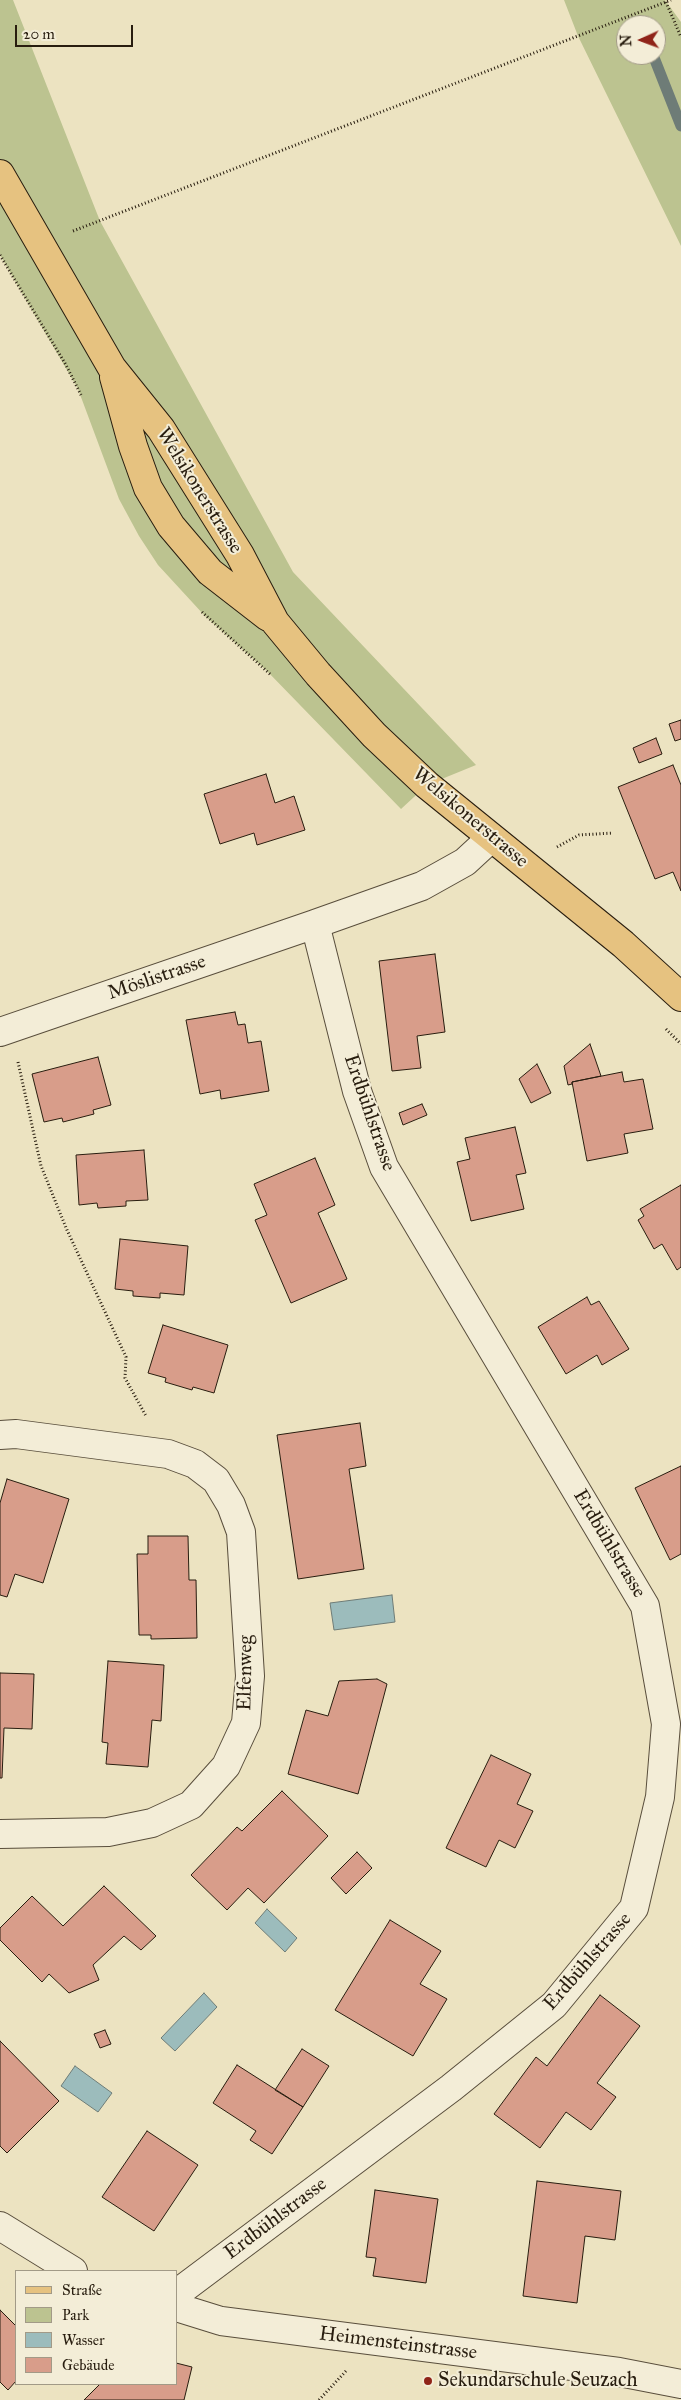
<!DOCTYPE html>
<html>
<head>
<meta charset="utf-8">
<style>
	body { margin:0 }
	#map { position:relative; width:681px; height:2400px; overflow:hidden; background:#ece3c1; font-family:"IM FELL Great Primer",serif }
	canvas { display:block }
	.legend { position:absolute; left:15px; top:2270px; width:162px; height:115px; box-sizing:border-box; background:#f3edd7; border:1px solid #a29a87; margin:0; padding:6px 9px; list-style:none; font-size:15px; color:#281d0f }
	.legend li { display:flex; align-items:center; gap:10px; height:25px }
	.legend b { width:25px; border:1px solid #a29a87 }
	.north { position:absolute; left:616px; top:15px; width:50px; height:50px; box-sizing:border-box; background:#f3edd7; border:1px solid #a29a87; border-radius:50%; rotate:268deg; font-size:14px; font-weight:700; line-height:20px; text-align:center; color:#281d0f }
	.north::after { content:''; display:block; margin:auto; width:18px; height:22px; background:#8f2418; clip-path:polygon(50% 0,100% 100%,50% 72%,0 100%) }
	.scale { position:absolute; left:15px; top:25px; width:118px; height:22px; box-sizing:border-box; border:2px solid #281d0f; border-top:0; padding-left:6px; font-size:15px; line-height:18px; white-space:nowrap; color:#281d0f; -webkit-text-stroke:4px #f3edd7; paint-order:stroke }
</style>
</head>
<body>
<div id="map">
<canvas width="681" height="2400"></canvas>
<ul class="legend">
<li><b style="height:6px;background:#e6c280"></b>Straße</li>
<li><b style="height:14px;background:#bcc390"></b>Park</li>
<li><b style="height:14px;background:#9cbcbc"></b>Wasser</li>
<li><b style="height:14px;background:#d89d8a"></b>Gebäude</li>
</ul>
<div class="north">N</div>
<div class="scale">20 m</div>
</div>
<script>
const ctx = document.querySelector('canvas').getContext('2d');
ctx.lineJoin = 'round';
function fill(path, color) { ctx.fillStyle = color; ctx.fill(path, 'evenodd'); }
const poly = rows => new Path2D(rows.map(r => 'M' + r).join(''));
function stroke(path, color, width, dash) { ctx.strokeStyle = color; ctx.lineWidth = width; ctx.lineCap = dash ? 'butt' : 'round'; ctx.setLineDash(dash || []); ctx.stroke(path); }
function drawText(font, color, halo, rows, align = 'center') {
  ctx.font = font + ' "IM FELL Great Primer",serif'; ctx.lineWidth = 4; ctx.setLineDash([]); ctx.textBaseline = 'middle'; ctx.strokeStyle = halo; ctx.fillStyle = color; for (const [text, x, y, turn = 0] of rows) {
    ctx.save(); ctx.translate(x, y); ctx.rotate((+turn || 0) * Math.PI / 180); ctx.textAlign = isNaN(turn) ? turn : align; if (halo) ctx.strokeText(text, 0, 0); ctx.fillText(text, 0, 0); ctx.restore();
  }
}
fill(poly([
	[0,0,13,0,100,221,293,572,476,765,427,785,401,809,266,670,204,615,158,565,139,536,119,499,78,389,0,255],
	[564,0,665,0,681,22,681,246,578,36],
	[626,25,656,25,656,55,626,55]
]), '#bcc390');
const water = poly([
	[392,1595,395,1622,334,1630,330,1603,392,1595],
	[267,1909,297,1938,285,1952,255,1923,267,1909],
	[204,1993,217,2007,175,2051,161,2038,204,1993],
	[75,2066,112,2093,98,2112,61,2086,75,2066]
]);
fill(water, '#9cbcbc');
stroke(water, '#6e7c77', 1);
stroke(poly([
	[653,55,681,126]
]), '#6e7c77', 11);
const building = poly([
	[681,720,681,739,675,741,669,724,681,720],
	[656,738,662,754,639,763,633,748,656,738],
	[673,765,681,785,681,891,673,872,655,879,618,787,673,765],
	[266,774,275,803,294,796,305,830,257,845,254,833,220,844,204,794,266,774],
	[435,954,445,1032,417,1036,421,1068,392,1071,379,961,435,954],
	[235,1012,238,1025,245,1024,248,1043,261,1041,269,1091,221,1099,220,1090,200,1094,186,1020,235,1012],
	[590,1044,601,1076,572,1082,572,1084,568,1085,564,1066,590,1044],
	[98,1057,111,1105,93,1110,94,1114,63,1122,62,1118,44,1122,32,1074,98,1057],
	[537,1064,551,1093,531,1103,519,1079,537,1064],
	[622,1072,624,1082,643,1079,653,1129,624,1134,628,1153,587,1161,572,1082,622,1072],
	[422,1104,427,1115,403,1125,399,1113,422,1104],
	[515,1127,526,1173,516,1175,524,1209,471,1221,457,1162,470,1159,465,1138,515,1127],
	[144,1150,148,1200,126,1201,126,1206,98,1208,97,1203,79,1205,76,1155,144,1150],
	[315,1158,335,1205,318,1213,347,1279,291,1303,255,1220,267,1215,254,1184,315,1158],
	[681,1185,681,1267,677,1270,662,1244,654,1249,638,1220,644,1216,640,1209,681,1185],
	[120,1239,188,1246,184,1295,160,1293,160,1298,133,1296,133,1291,115,1289,120,1239],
	[587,1297,591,1305,599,1301,629,1349,602,1365,597,1355,566,1374,538,1327,587,1297],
	[163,1325,228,1345,214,1393,193,1387,192,1390,165,1382,166,1378,148,1373,163,1325],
	[360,1423,366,1466,349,1469,364,1569,298,1579,277,1435,360,1423],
	[681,1466,681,1554,670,1560,635,1488,681,1466],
	[7,1479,69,1499,43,1583,15,1574,7,1597,0,1595,0,1503,7,1479],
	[148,1536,188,1536,189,1580,196,1580,197,1638,151,1639,151,1635,139,1635,137,1554,148,1554,148,1536],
	[108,1661,164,1665,161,1721,152,1720,148,1767,106,1764,108,1743,102,1742,108,1661],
	[0,1673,34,1674,32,1729,4,1728,2,1778,0,1778,0,1673],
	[377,1679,387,1684,358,1794,288,1774,306,1710,328,1716,339,1681,377,1679],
	[491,1755,531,1774,517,1804,533,1811,515,1848,499,1840,486,1867,446,1848,491,1755],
	[282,1791,328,1836,264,1903,248,1888,227,1910,191,1875,237,1827,242,1831,282,1791],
	[357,1852,372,1868,346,1894,331,1878,357,1852],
	[104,1886,156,1936,141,1950,124,1936,93,1965,99,1980,69,1993,49,1974,42,1982,0,1940,0,1928,32,1896,63,1926,104,1886],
	[390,1920,441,1951,420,1984,447,1999,413,2056,335,2010,390,1920],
	[600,1995,640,2026,597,2083,616,2097,591,2130,566,2112,540,2148,494,2114,536,2057,547,2066,600,1995],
	[105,2030,111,2044,100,2048,94,2034,105,2030],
	[0,2041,59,2101,7,2153,0,2146,0,2041],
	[302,2049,329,2066,303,2107,275,2090,302,2049],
	[237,2065,303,2107,272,2154,250,2140,256,2131,213,2103,237,2065],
	[147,2131,198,2165,154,2231,102,2197,147,2131],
	[537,2181,621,2191,615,2240,585,2236,577,2303,523,2296,537,2181],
	[375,2190,438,2199,426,2283,373,2276,376,2258,366,2257,375,2190],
	[0,2310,16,2326,16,2381,8,2390,0,2382,0,2310],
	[176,2363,192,2367,184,2400,84,2400,100,2384,176,2384,176,2363]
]);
fill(building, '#d89d8a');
stroke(building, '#281d0f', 1);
const minor = poly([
	[0,1032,315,924],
	[0,1435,16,1434,168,1454,195,1464,216,1480,231,1505,241,1532,250,1676,246,1723,226,1766,191,1805,152,1823,108,1832,0,1834],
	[0,2226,73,2271],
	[176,2294,451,2088,554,2005,634,1908,660,1797,666,1724,645,1606,384,1167,357,1091,315,924,422,886,465,862,491,838],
	[176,2307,221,2321,619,2372,681,2384]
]);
const major = poly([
	[0,174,112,368,161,429,240,555,275,622,318,674,374,735,427,785,623,944,681,997],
	[114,377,133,446,148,488,171,526,210,572,268,617]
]);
stroke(minor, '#594e3c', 30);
stroke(major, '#281d0f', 30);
stroke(poly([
	[666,2,681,37],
	[73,231,671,0],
	[0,255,66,365,81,395],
	[202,612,271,675],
	[557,847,579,835,613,833],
	[666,1029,681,1044],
	[18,1062,41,1166,67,1230,126,1357,125,1378,146,1416],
	[319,2400,346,2371]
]), '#281d0f', 3, [1, 2.5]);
stroke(minor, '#f3edd7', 28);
stroke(major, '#e6c280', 28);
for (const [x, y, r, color] of [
	[428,2381,5,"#8f2418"]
]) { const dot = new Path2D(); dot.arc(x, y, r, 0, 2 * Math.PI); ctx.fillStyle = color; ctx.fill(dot); stroke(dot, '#f3edd7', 2); }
drawText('20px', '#281d0f', '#f3edd7', [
	["Welsikonerstrasse",199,491,58],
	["Welsikonerstrasse",470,818,40],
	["Möslistrasse",157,978,-19],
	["Erdbühlstrasse",369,1113,71],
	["Erdbühlstrasse",609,1544,59],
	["Elfenweg",246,1673,-89],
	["Erdbühlstrasse",588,1962,-49],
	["Erdbühlstrasse",276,2219,-37],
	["Heimensteinstrasse",398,2344,7]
]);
drawText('20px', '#281d0f', '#f3edd7', [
	["Sekundarschule Seuzach",438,2381]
], 'left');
</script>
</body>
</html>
